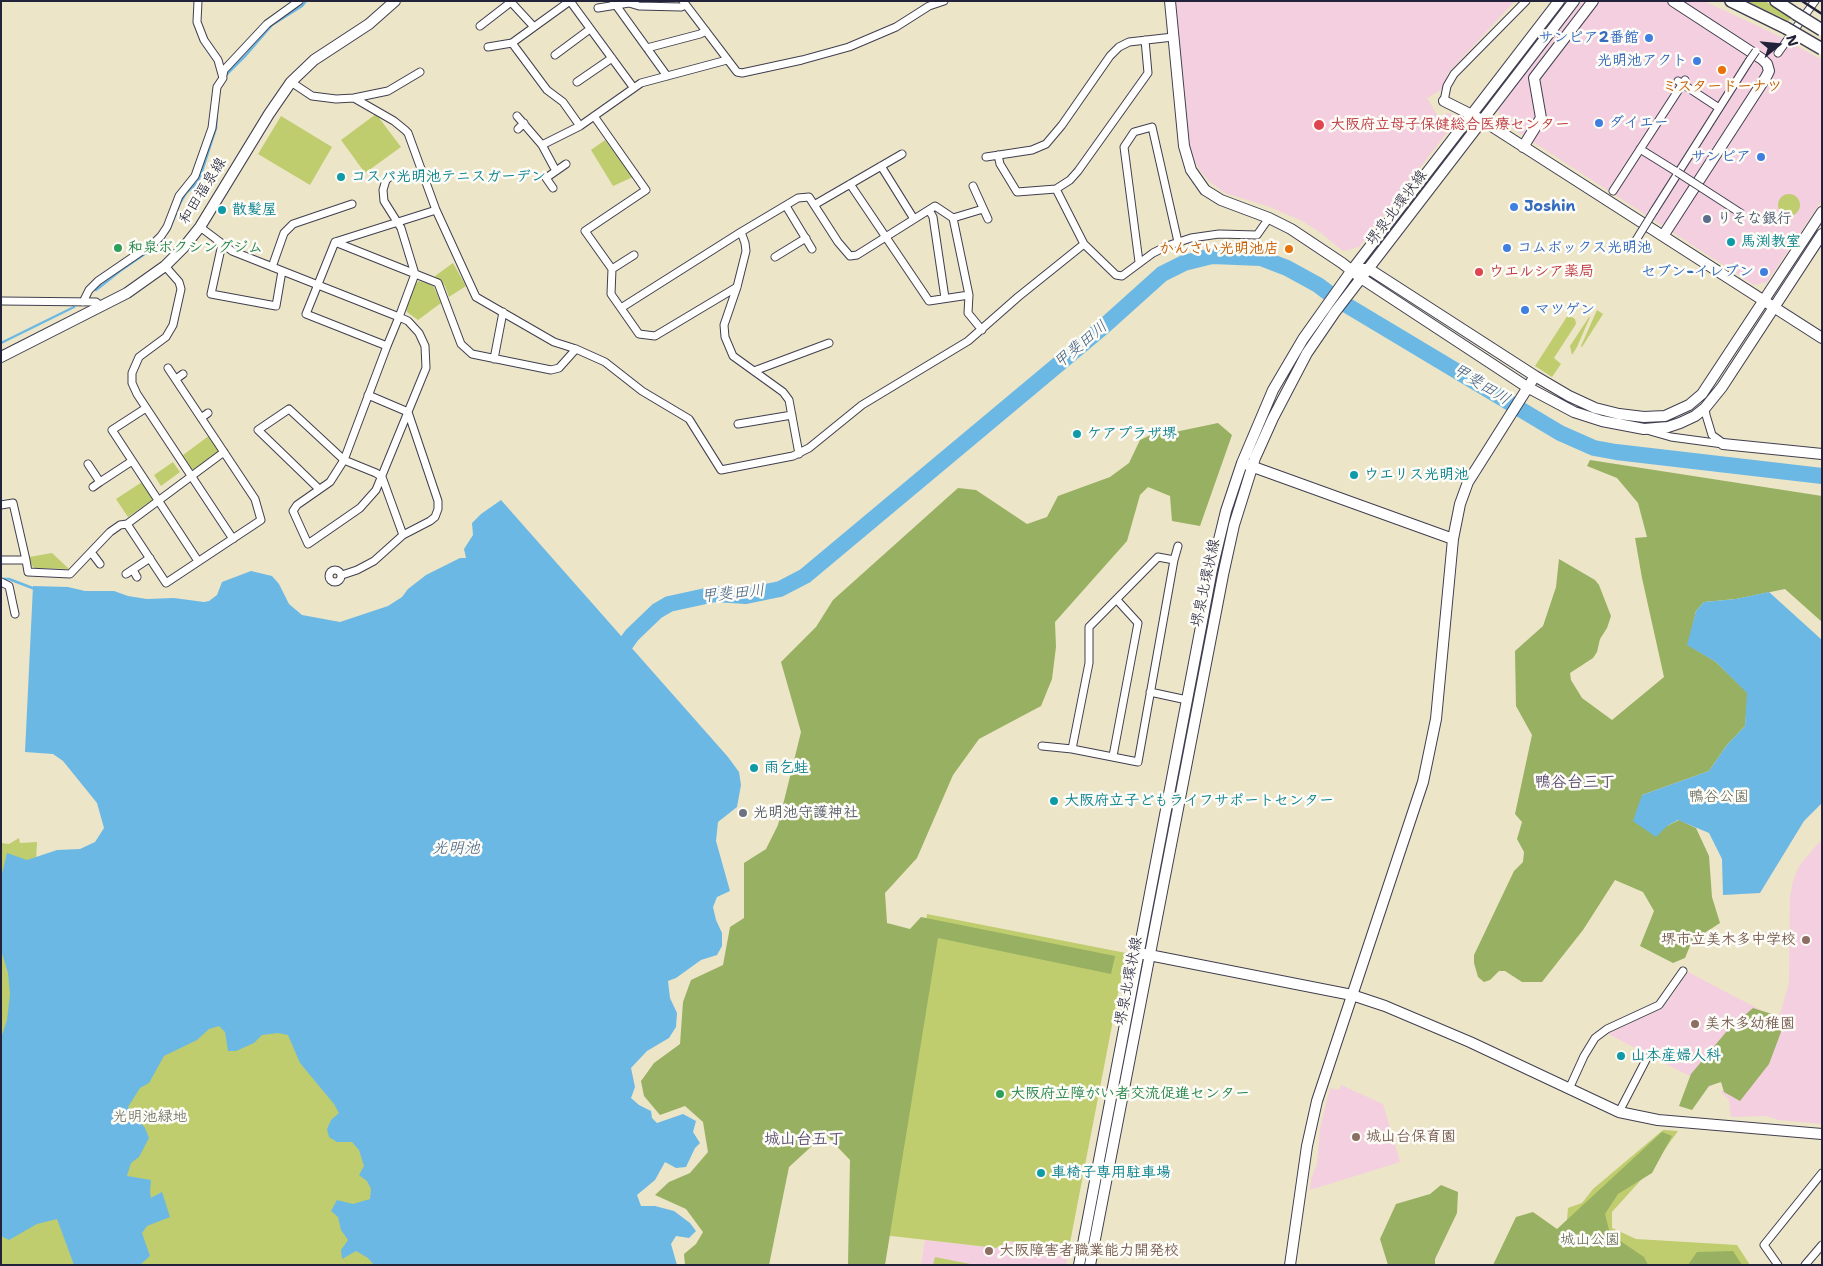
<!DOCTYPE html>
<html>
<head>
<meta charset="utf-8">
<style>
	body { margin:0 }
	#map { position:relative; width:1823px; height:1266px; overflow:hidden; background:#ede5c7; font-family:"Shantell Sans",sans-serif }
	canvas { display:block }
	.frame { position:absolute; inset:0; border:2px solid #22223b; pointer-events:none }
	.north { position:absolute; left:1753px; top:20px; width:50px; height:50px; -webkit-text-stroke:4px #fdfcf7; paint-order:stroke; rotate:73deg; font-size:14px; font-weight:700; line-height:20px; text-align:center; color:#22223b }
	.north::after { content:''; display:block; margin:auto; width:18px; height:22px; background:#22223b; clip-path:polygon(50% 0,100% 100%,50% 72%,0 100%) }
</style>
</head>
<body>
<div id="map">
<canvas width="1823" height="1266"></canvas>
<div class="frame"></div>
<div class="north">N</div>
</div>
<script>
const ctx = document.querySelector('canvas').getContext('2d');
ctx.lineJoin = 'round';
function fill(path, color) { ctx.fillStyle = color; ctx.fill(path, 'evenodd'); }
const poly = rows => new Path2D(rows.map(r => 'M' + r).join(''));
function stroke(path, color, width, dash) { ctx.strokeStyle = color; ctx.lineWidth = width; ctx.lineCap = dash ? 'butt' : 'round'; ctx.setLineDash(dash || []); ctx.stroke(path); }
function drawText(font, color, halo, rows, align = 'center') {
  ctx.font = font + ' "Shantell Sans","Klee One",sans-serif'; ctx.lineWidth = 5; ctx.setLineDash([]); ctx.textBaseline = 'middle'; ctx.strokeStyle = halo; ctx.fillStyle = color; for (const [text, x, y, turn = 0] of rows) {
    ctx.save(); ctx.translate(x, y); ctx.rotate((+turn || 0) * Math.PI / 180); ctx.textAlign = isNaN(turn) ? turn : align; if (halo) ctx.strokeText(text, 0, 0); ctx.fillText(text, 0, 0); ctx.restore();
  }
}
fill(poly([
	[1175,1,1515,1,1447,74,1448,79,1441,90,1427,98,1439,118,1444,114,1450,113,1454,116,1455,122,1359,247,1343,251,1321,233,1302,221,1270,207,1225,193,1211,183,1201,172,1193,158,1186,128],
	[1582,1,1704,1,1777,35,1822,60,1822,200,1767,282,1754,285,1501,121,1498,108],
	[1822,839,1822,1124,1779,1120,1766,1116,1731,1117,1729,1100,1721,1092,1762,1047,1780,1014,1789,983,1790,897,1793,881,1799,866],
	[1688,972,1768,1014,1754,1036,1711,1087,1608,1034,1661,1009,1669,1000],
	[1341,1085,1383,1104,1400,1162,1310,1190,1311,1179,1317,1164,1320,1128,1330,1088,1339,1090],
	[925,1240,996,1248,1008,1241,1068,1253,1066,1265,921,1265]
]), '#f3cfe0');
fill(poly([
	[1747,1,1765,1,1791,18,1788,21],
	[376,114,401,147,365,173,341,140],
	[281,116,332,147,310,185,258,154],
	[605,140,633,177,613,186,591,150],
	'1778 205a11 11 0 1 1 22 0a11 11 0 1 1-22 0Z',
	[453,263,466,286,449,297,445,286,435,276],
	[419,281,429,284,434,287,441,303,418,320,407,312,406,308,415,284],
	[1597,310,1603,314,1582,347,1581,346],
	[1568,315,1575,319,1576,324,1554,358,1561,364,1552,377,1535,366],
	[1589,317,1590,317,1577,347,1572,355,1570,346],
	[210,435,220,449,218,453,195,470,192,469,183,455],
	[173,462,180,472,161,486,154,475],
	[142,482,152,497,152,500,128,517,116,499],
	[52,553,69,569,35,568,31,565,29,557],
	[19,838,20,843,37,842,36,863,250,995,383,1128,406,1265,1,1265,1,843,9,844],
	[927,914,1126,953,1068,1253,1009,1241,996,1248,883,1235],
	[1663,1130,1678,1131,1650,1170,1612,1212,1612,1228,1636,1239,1737,1245,1750,1265,1568,1265,1565,1244,1568,1208,1582,1203,1593,1189],
	[935,1257,975,1265,933,1265]
]), '#bfcd6f');
fill(poly([
	[1218,423,1232,435,1200,526,1172,521,1170,496,1148,487,1140,495,1127,541,1055,622,1056,647,1052,679,1041,706,979,739,953,775,917,858,885,893,887,923,910,929,921,917,1115,956,1111,974,938,938,885,1265,848,1265,850,1160,825,1134,789,1167,769,1265,685,1265,684,1254,696,1244,703,1232,686,1209,655,1195,669,1182,690,1173,708,1152,703,1122,685,1106,660,1115,644,1096,641,1081,654,1063,680,1044,683,1002,691,980,723,965,730,927,744,918,744,863,766,849,778,825,801,732,781,662,816,627,833,600,958,488,976,490,1027,524,1047,517,1058,496,1110,477,1129,463,1140,440,1157,432,1175,432],
	[1590,460,1822,496,1822,622,1785,589,1736,599,1704,602,1696,611,1688,645,1716,662,1748,693,1745,726,1727,745,1709,771,1642,795,1667,826,1679,820,1696,828,1709,856,1712,897,1720,923,1692,941,1685,958,1673,963,1640,946,1654,911,1643,892,1615,880,1583,930,1542,982,1522,982,1505,971,1499,971,1490,980,1484,982,1478,977,1474,963,1474,955,1514,871,1523,862,1524,852,1517,839,1522,822,1515,814,1532,735,1516,706,1515,651,1543,626,1556,587,1559,559,1595,580,1599,585,1611,616,1607,628,1600,639,1597,652,1593,658,1570,673,1571,680,1582,698,1612,720,1664,677,1642,578,1635,538,1647,537,1638,503,1617,478,1587,466],
	[1753,1008,1775,1015,1784,1024,1769,1064,1740,1101,1724,1092,1721,1082,1709,1086,1692,1110,1679,1106,1691,1074,1727,1031],
	[1662,1132,1672,1136,1652,1173,1618,1194,1605,1214,1610,1234,1644,1257,1648,1265,1493,1265,1516,1217,1533,1212,1557,1229],
	[1441,1185,1458,1192,1457,1213,1435,1259,1435,1265,1388,1265,1380,1239,1396,1204,1430,1194],
	[1733,1251,1742,1265,1688,1265,1697,1252]
]), '#97b062');
fill(poly([
	[501,500,728,757,739,772,741,785,737,807,718,822,716,841,730,891,717,897,713,907,716,920,722,933,722,946,717,955,701,960,676,978,668,981,670,998,677,1013,676,1027,669,1038,647,1051,631,1068,635,1087,631,1098,639,1105,651,1111,652,1118,657,1123,683,1114,696,1121,693,1132,700,1143,695,1148,686,1167,676,1168,665,1162,655,1180,637,1195,641,1206,655,1206,674,1211,690,1223,696,1231,689,1238,676,1236,671,1244,677,1265,374,1265,368,1258,356,1251,342,1259,341,1250,348,1240,341,1230,338,1217,331,1211,337,1200,353,1204,370,1199,371,1189,367,1181,359,1175,364,1166,359,1150,352,1142,337,1142,329,1137,327,1129,331,1120,339,1113,334,1104,300,1063,288,1035,278,1033,262,1035,254,1043,236,1051,228,1051,225,1032,219,1026,209,1029,197,1040,164,1056,149,1083,140,1088,128,1107,145,1128,149,1138,139,1157,131,1163,127,1176,151,1180,150,1192,151,1198,162,1192,170,1217,147,1226,142,1233,150,1256,140,1265,74,1265,57,1219,37,1224,9,1240,1,1236,1,1038,7,1020,10,994,8,973,1,950,1,878,7,853,27,860,57,850,80,849,95,842,104,828,97,803,63,761,53,754,25,752,33,586,68,587,85,591,114,591,128,596,147,599,174,598,204,602,209,601,217,595,222,582,251,571,272,576,279,584,289,604,302,615,340,622,388,606,402,597,408,589,426,575,460,558,466,558,464,549,473,535,472,523,481,514],
	[1769,592,1822,640,1822,803,1804,821,1760,893,1723,895,1722,859,1709,833,1678,820,1667,826,1656,837,1633,821,1642,795,1709,771,1727,745,1745,726,1747,693,1716,662,1687,645,1696,611,1704,602,1736,599]
]), '#6cb8e5');
stroke(poly([
	[226,75,246,55,272,25,302,6,306,1],
	[167,233,170,228,180,203,186,193,197,183,201,174,216,128,217,111],
	[96,290,120,271,152,249,164,238],
	[1,343,74,307],
	[1,579,9,579,35,589]
]), '#6cb8e5', 2.5);
stroke(poly([
	[614,660,632,635,657,611,669,604,715,594,746,596,780,589,805,576,1103,327,1162,274,1184,263,1212,256,1261,258,1287,268,1318,285,1338,300,1560,433,1594,448,1616,452,1822,476]
]), '#6cb8e5', 16);
const street = poly([
	[510,1,534,27],
	[613,1,667,76],
	[683,1,737,72,742,73,802,60,849,47,896,27,929,6,944,1],
	[598,8,629,3,639,6,681,7,686,5],
	[480,26,511,2],
	[488,47,512,43],
	[647,48,700,34,706,31],
	[1778,53,1815,1],
	[555,55,590,29],
	[223,75,224,70,267,24,299,1],
	[1678,81,1719,108],
	[291,82,312,96,336,99,354,98,394,121,405,130,408,133,436,210,476,297,554,342,576,349,605,362,642,391,689,419,721,470,793,456,809,448,862,405,968,341,1018,297,1084,244],
	[577,82,612,58],
	[354,98,388,91,420,72],
	[1444,101,1447,86,1454,74,1526,1],
	[517,116,542,145,556,171],
	[594,116,646,190,585,231,612,269,611,294,639,334,655,336,737,287],
	[580,126,563,102,547,90,512,43,534,27,570,1,633,87],
	[518,129,524,123],
	[542,145,580,126,641,83,727,60],
	[1640,149,1677,172],
	[998,155,1000,164,1017,192,1056,189,1070,180,1078,171,1148,73,1145,40],
	[986,157,1032,150,1046,144,1062,125,1110,56,1119,47,1129,42,1173,37],
	[881,166,914,219],
	[850,184,929,301,969,295],
	[973,186,988,219],
	[553,188,546,178,566,164],
	[1056,189,1084,244,1116,275,1122,276,1153,253,1167,246,1191,238,1219,234,1257,235,1269,218],
	[1613,191,1685,80],
	[814,205,902,154],
	[786,206,812,249],
	[436,210,335,242,438,283,461,344,472,354,551,370,559,368,576,349],
	[929,210,933,217,945,298],
	[1654,211,1749,61],
	[953,218,969,295,968,313,982,330],
	[200,227,232,251,318,285,399,317,408,321,419,333,425,346,426,368,376,490,360,508,308,544,293,511,297,505,330,482,344,460,387,346,399,317,415,274,401,228,384,201,383,190,386,180,391,176],
	[741,232,745,243,746,251,737,287,724,325,725,337,733,356,783,392,789,400,799,454],
	[335,242,306,314,387,346],
	[222,244,211,294,276,306,282,271],
	[775,257,806,238],
	[1139,262,1124,147,1134,132,1152,127,1178,242],
	[165,266,179,282,181,289,173,325,166,337,139,357,132,373,132,383,137,394,233,539],
	[272,267,284,233,293,224,352,204],
	[612,269,634,255],
	[1,301,96,302,101,306],
	[83,302,89,290,98,281,155,242,161,236,167,227,179,196,195,176,212,128,217,87,223,78,218,60,204,40,197,22,198,1],
	[621,308,741,232,798,198,809,197,838,242,850,256,857,255,935,206,953,218,983,209],
	[494,359,503,312],
	[754,371,829,343],
	[176,379,183,374],
	[146,408,112,430,198,561],
	[1705,408,1706,415,1712,435,1723,443],
	[201,418,208,413],
	[738,424,792,415],
	[1650,431,1671,437,1723,444],
	[88,464,100,482,132,461],
	[93,487,100,482],
	[319,489,258,430,289,409,344,460,376,473,382,477,403,535],
	[1,505,13,503,26,560],
	[127,524,166,583,261,520,255,499,168,368],
	[91,552,100,564],
	[1,560,26,560,28,572,70,574,110,532,120,525,127,524,224,452],
	'329 576a6 6 0 1 1 12 0a6 6 0 1 1-12 0Z',
	[133,570,137,577],
	[126,574,150,558],
	[342,575,357,570,374,561,403,535,430,521,435,517,438,509,438,501,408,412,368,395],
	[1,582,9,586,15,614],
	[1150,692,1187,700],
	[1042,746,1072,749,1138,762,1174,560,1178,546],
	[1072,749,1089,663,1089,627,1158,557,1174,560],
	[1113,756,1138,623,1117,600],
	[1569,1089,1584,1056,1595,1038,1607,1029,1659,1005,1683,971],
	[1619,1112,1647,1058],
	[1778,1265,1764,1245,1822,1173],
	[1805,1265,1822,1245]
]);
const secondary = poly([
	[1170,1,1184,146,1191,170,1205,190,1221,200,1269,218,1291,229,1342,263,1361,278,1527,387,1574,412,1602,421,1644,429,1668,427,1680,423,1695,416,1705,408,1722,387,1822,234],
	[1444,101,1482,120,1822,338],
	[1523,147,1541,118,1534,78,1593,1],
	[1663,236,1766,77,1769,71,1767,64,1762,59,1673,1],
	[1363,269,1369,269,1535,376,1569,396,1595,408,1619,414,1644,417,1665,416,1689,405,1702,394,1822,212],
	[1,357,127,293,165,266,184,247,200,227,269,114,291,82,314,60,369,24,395,1],
	[1723,444,1822,454],
	[1248,465,1453,539],
	[1144,954,1352,995,1385,1006,1470,1042,1619,1112,1658,1120,1822,1134],
	[1079,1265,1212,569,1226,511,1242,463,1273,390,1303,339,1352,270,1559,1],
	[1090,1265,1223,575,1234,525,1255,458,1273,418,1307,353,1335,312,1574,1],
	[1290,1265,1307,1146,1317,1101,1423,782,1436,719,1453,539,1460,504,1468,482,1535,376]
]);
const primary = poly([
	[1731,1,1786,28],
	[1776,1,1796,14]
]);
stroke(street, '#403f50', 9);
stroke(secondary, '#403f50', 12);
stroke(primary, '#403f50', 14);
stroke(street, '#fff', 7);
stroke(secondary, '#fff', 10);
stroke(primary, '#fff', 11);
stroke(poly([
	[1802,1,1822,14]
]), '#22223b', 2.5);
const streetBridge = poly([
	[1749,61,1756,51],
	[1677,172,1742,214],
	[1633,245,1654,211]
]);
const primaryBridge = poly([
	[1796,14,1822,30],
	[1786,28,1822,49]
]);
stroke(streetBridge, '#403f50', 9, []);
stroke(primaryBridge, '#403f50', 14, []);
stroke(streetBridge, '#fff', 7);
stroke(primaryBridge, '#fff', 11);
for (const [x, y, r, color] of [
	[1649,38,5,"#3f7fe0"],
	[1697,61,5,"#3f7fe0"],
	[1722,70,5,"#e8710a"],
	[1599,123,5,"#3f7fe0"],
	[1319,125,6,"#e0444e"],
	[1761,157,5,"#3f7fe0"],
	[341,177,5,"#0f9aa8"],
	[1514,207,5,"#3f7fe0"],
	[222,210,5,"#0f9aa8"],
	[1707,219,5,"#5c6f8a"],
	[1731,242,5,"#0f9aa8"],
	[118,248,5,"#2e9e5b"],
	[1507,248,5,"#3f7fe0"],
	[1289,249,5,"#e8710a"],
	[1479,272,5,"#e0444e"],
	[1764,272,5,"#3f7fe0"],
	[1525,310,5,"#3f7fe0"],
	[1077,434,5,"#0f9aa8"],
	[1354,475,5,"#0f9aa8"],
	[754,768,5,"#0f9aa8"],
	[1054,801,5,"#0f9aa8"],
	[743,813,5,"#6b7280"],
	[1806,940,5,"#8d6e63"],
	[1695,1024,5,"#8d6e63"],
	[1621,1056,5,"#0f9aa8"],
	[1000,1094,5,"#2e9e5b"],
	[1356,1137,5,"#8d6e63"],
	[1041,1173,5,"#0f9aa8"],
	[989,1251,5,"#8d6e63"]
]) { const dot = new Path2D(); dot.arc(x, y, r, 0, 2 * Math.PI); ctx.fillStyle = color; ctx.fill(dot); stroke(dot, '#fdfcf7', 2); }
drawText('bold 15px', '#366cbe', '#fdfcf7', [
	["サンピア2番館",1639,38],
	["光明池アクト",1687,61],
	["ダイエー",1609,123,"left"],
	["サンピア",1751,157],
	["Joshin",1524,207,"left"],
	["コムボックス光明池",1517,248,"left"],
	["セブン-イレブン",1754,272],
	["マツゲン",1535,310,"left"]
], 'right');
drawText('bold 15px', '#c56008', '#fdfcf7', [
	["ミスタードーナツ",1722,87],
	["かんさい光明池店",1279,249,"right"]
]);
drawText('bold 15px', '#be3a42', '#fdfcf7', [
	["大阪府立母子保健総合医療センター",1330,125],
	["ウエルシア薬局",1489,272]
], 'left');
drawText('bold 15px', '#0d838f', '#fdfcf7', [
	["コスパ光明池テニスガーデン",351,177],
	["散髪屋",232,210],
	["馬渕教室",1741,242],
	["ケアプラザ堺",1087,434],
	["ウエリス光明池",1364,475],
	["雨乞蛙",764,768],
	["大阪府立子どもライフサポートセンター",1064,801],
	["山本産婦人科",1631,1056],
	["車椅子専用駐車場",1051,1173]
], 'left');
drawText('15px', '#22223b', '#fdfcf7', [
	["和田福泉線",203,191,-58],
	["堺泉北環状線",1397,208,-53],
	["堺泉北環状線",1206,583,-78],
	["堺泉北環状線",1129,981,-79]
]);
drawText('bold 15px', '#4e5e75', '#fdfcf7', [
	["りそな銀行",1717,219]
], 'left');
drawText('bold 15px', '#27864d', '#fdfcf7', [
	["和泉ボクシングジム",128,248],
	["大阪府立障がい者交流促進センター",1010,1094]
], 'left');
drawText('15px', '#595e4d', '#fdfcf7', [
	["鴨谷公園",1719,797],
	["光明池緑地",150,1117],
	["城山公園",1590,1240]
]);
drawText('bold 15px', '#5b616d', '#fdfcf7', [
	["光明池守護神社",753,813]
], 'left');
drawText('bold 15px', '#785e54', '#fdfcf7', [
	["堺市立美木多中学校",1796,940,"right"],
	["美木多幼稚園",1705,1024],
	["城山台保育園",1366,1137],
	["大阪障害者職業能力開発校",999,1251]
], 'left');
drawText('italic 16px', '#405e7f', '#fdfcf7', [
	["甲斐田川",1081,345,-40],
	["甲斐田川",1481,385,31],
	["甲斐田川",733,594,-6],
	["光明池",456,849]
]);
drawText('bold 16px', '#5f5475', '#fdfcf7', [
	["鴨谷台三丁",1575,783],
	["城山台五丁",804,1140]
]);
</script>
</body>
</html>
